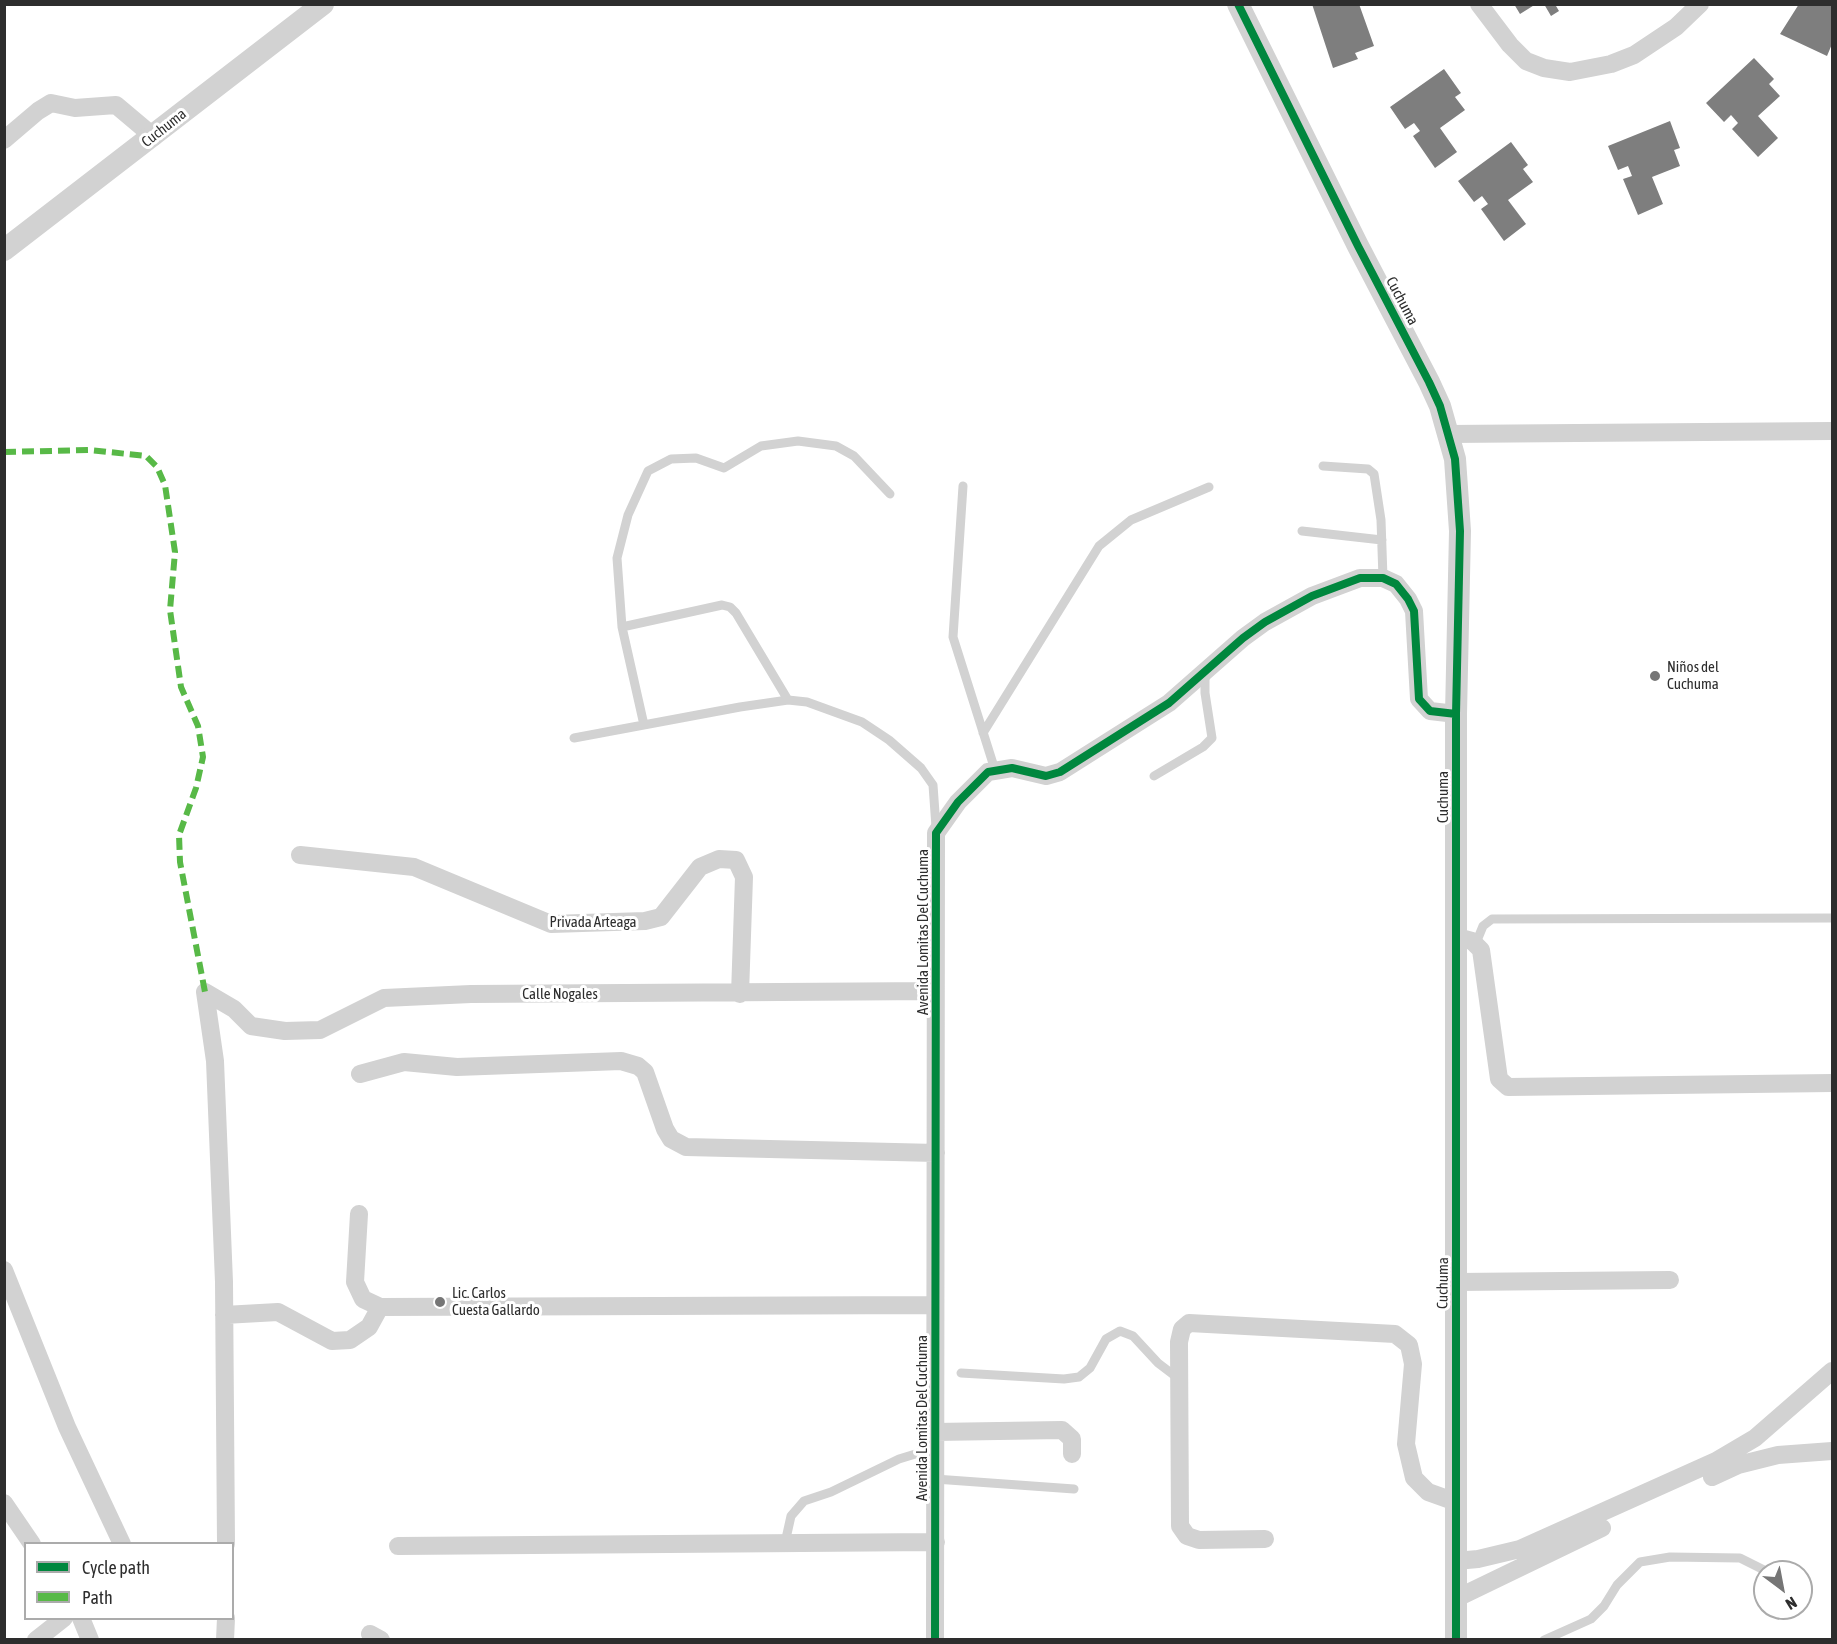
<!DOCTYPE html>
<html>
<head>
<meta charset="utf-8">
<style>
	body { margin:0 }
	#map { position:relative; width:1837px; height:1644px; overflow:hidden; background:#fff; font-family:"Asap Condensed",sans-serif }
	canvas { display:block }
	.frame { position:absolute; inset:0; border:6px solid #2d2d2d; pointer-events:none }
	.legend { position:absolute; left:24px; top:1542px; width:210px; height:78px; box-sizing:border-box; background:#fff; border:2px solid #ababab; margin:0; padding:8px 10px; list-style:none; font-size:18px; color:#2d2d2d }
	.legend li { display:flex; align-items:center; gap:12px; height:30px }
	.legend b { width:30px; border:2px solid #ababab }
	.north { position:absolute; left:1753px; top:1560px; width:60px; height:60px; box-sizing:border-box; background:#fff; border:2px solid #ababab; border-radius:50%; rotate:148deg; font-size:16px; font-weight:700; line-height:24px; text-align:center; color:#2d2d2d }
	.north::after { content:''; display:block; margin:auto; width:21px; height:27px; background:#767676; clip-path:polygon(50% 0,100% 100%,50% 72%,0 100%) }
</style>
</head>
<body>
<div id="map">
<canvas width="1837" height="1644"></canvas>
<div class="frame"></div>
<ul class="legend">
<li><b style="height:8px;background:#00873e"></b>Cycle path</li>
<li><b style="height:8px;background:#58b947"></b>Path</li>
</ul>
<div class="north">N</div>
</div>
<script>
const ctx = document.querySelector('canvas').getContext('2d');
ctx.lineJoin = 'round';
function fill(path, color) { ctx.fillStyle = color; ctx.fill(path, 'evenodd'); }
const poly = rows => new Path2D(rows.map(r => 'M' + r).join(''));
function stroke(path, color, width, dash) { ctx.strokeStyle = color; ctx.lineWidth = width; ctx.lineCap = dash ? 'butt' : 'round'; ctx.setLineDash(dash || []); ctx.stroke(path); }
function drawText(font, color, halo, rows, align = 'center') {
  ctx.font = font + ' "Asap Condensed",sans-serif'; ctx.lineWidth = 6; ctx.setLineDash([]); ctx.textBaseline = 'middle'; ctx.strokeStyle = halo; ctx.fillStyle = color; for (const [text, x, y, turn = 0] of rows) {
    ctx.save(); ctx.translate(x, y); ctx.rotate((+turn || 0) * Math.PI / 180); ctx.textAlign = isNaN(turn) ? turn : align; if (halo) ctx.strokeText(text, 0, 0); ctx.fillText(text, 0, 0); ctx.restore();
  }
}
fill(poly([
	[1312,4,1359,4,1374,46,1355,53,1358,59,1333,68],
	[1514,4,1536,4,1520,14],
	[1544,4,1559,4,1556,6,1559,11,1551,16],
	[1799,4,1832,4,1832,44,1827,56,1780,34],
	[1754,58,1774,79,1769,84,1780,96,1758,116,1778,138,1758,157,1732,129,1738,123,1731,115,1724,122,1706,103],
	[1444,69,1461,93,1455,97,1465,110,1440,128,1457,152,1435,168,1413,136,1420,131,1414,123,1405,129,1390,107],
	[1670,121,1680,148,1674,150,1680,166,1652,177,1663,204,1638,215,1623,179,1632,176,1628,166,1618,170,1608,146],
	[1511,142,1528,165,1523,169,1533,182,1508,200,1526,224,1504,241,1481,209,1488,204,1482,196,1474,202,1458,181]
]), '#7e7e7e');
stroke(poly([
	[1323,466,1368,469,1374,474,1381,520,1383,578],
	[963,486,953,637,995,770],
	[1302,531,1382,540],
	[622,627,617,558,628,515,648,471,671,459,696,458,724,468,761,446,798,441,836,446,854,456,890,494],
	[644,725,622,627,722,605,730,607,736,613,788,700],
	[983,733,1099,546,1131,520,1209,487],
	[574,738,740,707,788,700,807,702,862,722,889,740,921,768,933,785,936,827],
	[1154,776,1203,747,1212,738,1205,693,1205,671],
	[1476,943,1483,926,1492,919,1832,918],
	[961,1373,1064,1379,1079,1377,1090,1368,1106,1339,1120,1331,1133,1336,1158,1363,1179,1379],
	[935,1479,1074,1489],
	[785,1543,791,1516,804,1501,831,1492,899,1459,935,1448],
	[1544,1640,1591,1619,1604,1606,1617,1585,1640,1562,1670,1557,1740,1558,1768,1572]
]), '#d2d2d2', 9);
stroke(poly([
	[1479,4,1510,45,1526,61,1544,68,1570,72,1611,64,1634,55,1676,27,1700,4],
	[4,140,38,111,51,103,75,108,116,105,154,137],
	[1449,434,1832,431],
	[300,855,414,867,551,924,645,921,661,917,700,867,719,859,736,860,744,877,740,994],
	[1457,937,1472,941,1481,950,1499,1079,1508,1087,1832,1083],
	[205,992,234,1009,251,1026,285,1031,320,1030,384,998,471,994,935,991],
	[205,992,215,1061,224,1282,226,1544],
	[360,1074,404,1062,457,1067,621,1061,638,1066,645,1072,665,1129,671,1139,686,1147,936,1153],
	[359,1214,355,1282,363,1299,380,1307,935,1305],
	[4,1270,67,1427,122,1544],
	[1457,1282,1670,1280],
	[224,1315,278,1312,332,1341,350,1340,369,1327,380,1307],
	[935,1432,1062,1430,1072,1439,1072,1454],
	[1712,1477,1738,1465,1778,1455,1832,1451],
	[4,1503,32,1544],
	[1265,1539,1199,1540,1187,1536,1180,1526,1179,1342,1182,1329,1189,1323,1395,1334,1409,1345,1413,1364,1406,1444,1414,1478,1428,1492,1456,1502],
	[398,1546,936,1542],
	[1456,1561,1478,1559,1520,1549,1716,1461,1755,1438,1832,1371],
	[1455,1599,1602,1528],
	[81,1618,90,1640],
	[370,1634,381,1640],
	[36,1640,64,1618],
	[225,1640,226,1618],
	[935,1640,936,833,958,802,988,772,1012,768,1046,776,1060,772,1169,703,1243,638,1265,622,1312,596,1360,578,1383,578,1396,584,1408,599,1414,611,1419,699,1430,711,1456,714]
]), '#d2d2d2', 18);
stroke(poly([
	[1238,4,1358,246,1429,382,1440,406,1455,459,1460,531,1456,714,1456,1640],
	[4,250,323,4]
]), '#d2d2d2', 22);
stroke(poly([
	[4,452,90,450,146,456,157,467,165,485,175,552,170,610,181,687,198,726,203,757,196,788,179,835,180,862,205,992]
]), '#58b947', 6, [12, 6]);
stroke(poly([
	[1238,4,1358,246,1429,382,1440,406,1455,459,1460,531,1456,714,1456,1640],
	[935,1640,936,833,958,802,988,772,1012,768,1046,776,1060,772,1169,703,1243,638,1265,622,1312,596,1360,578,1383,578,1396,584,1408,599,1414,611,1419,699,1430,711,1456,714]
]), '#00873e', 8);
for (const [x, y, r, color] of [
	[1655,676,6,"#767676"],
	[440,1302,6,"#767676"]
]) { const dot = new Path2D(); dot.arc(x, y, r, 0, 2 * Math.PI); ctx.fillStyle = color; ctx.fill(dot); stroke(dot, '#fff', 2); }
drawText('15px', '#2d2d2d', '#fff', [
	["Cuchuma",164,128,-38],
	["Cuchuma",1402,301,62],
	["Cuchuma",1443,797,-90],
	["Privada Arteaga",593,922],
	["Avenida Lomitas Del Cuchuma",923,932,-90],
	["Calle Nogales",560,994],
	["Cuchuma",1443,1283,-89],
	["Avenida Lomitas Del Cuchuma",922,1418,-90]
]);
drawText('15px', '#2d2d2d', '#fff', [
	["Niños del",1667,667],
	["Cuchuma",1667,684],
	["Lic. Carlos",452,1293],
	["Cuesta Gallardo",452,1310]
], 'left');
</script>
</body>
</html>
